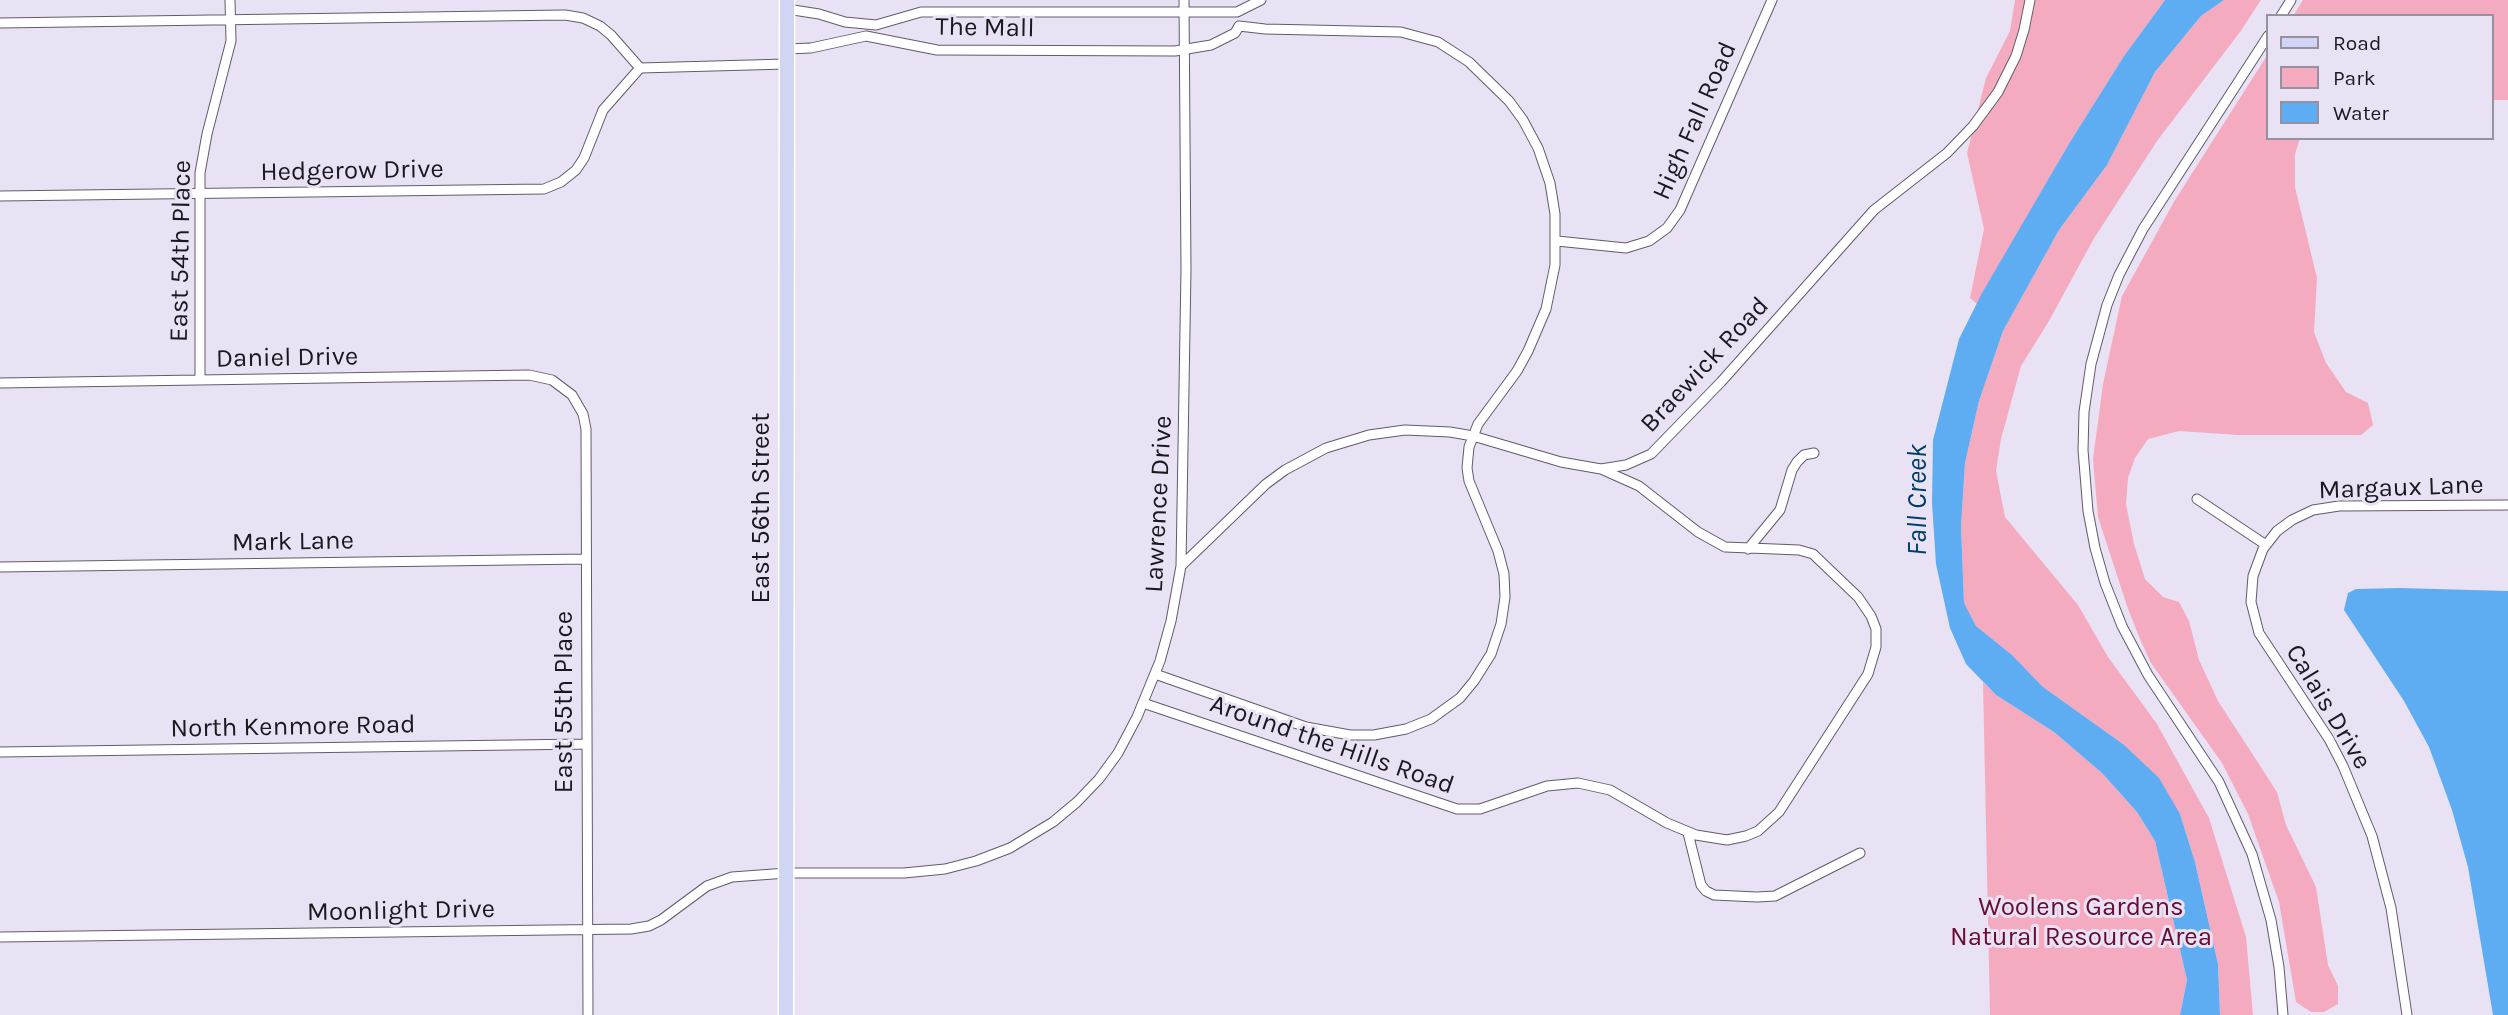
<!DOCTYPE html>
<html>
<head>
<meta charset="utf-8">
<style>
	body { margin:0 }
	#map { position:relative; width:2508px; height:1015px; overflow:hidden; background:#e9e2f4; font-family:Karla,sans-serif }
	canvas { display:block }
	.legend { position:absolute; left:2266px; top:14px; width:228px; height:126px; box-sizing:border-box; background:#e9e2f4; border:2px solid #97919f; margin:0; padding:9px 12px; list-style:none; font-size:21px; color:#1b181f }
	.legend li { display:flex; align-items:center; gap:14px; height:35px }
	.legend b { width:35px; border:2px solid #97919f }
</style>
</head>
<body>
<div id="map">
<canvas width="2508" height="1015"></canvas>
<ul class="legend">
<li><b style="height:9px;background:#cfd5f3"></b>Road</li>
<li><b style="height:19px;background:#f5abbf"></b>Park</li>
<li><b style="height:19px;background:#5eadf2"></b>Water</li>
</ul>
</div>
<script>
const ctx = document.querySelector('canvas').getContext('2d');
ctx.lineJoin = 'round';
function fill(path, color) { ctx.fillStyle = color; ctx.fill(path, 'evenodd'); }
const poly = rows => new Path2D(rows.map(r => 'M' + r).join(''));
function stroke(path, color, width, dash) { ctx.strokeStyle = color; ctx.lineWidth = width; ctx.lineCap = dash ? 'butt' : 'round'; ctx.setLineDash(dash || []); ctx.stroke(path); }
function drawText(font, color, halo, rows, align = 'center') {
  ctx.font = font + ' Karla,sans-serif'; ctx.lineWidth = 6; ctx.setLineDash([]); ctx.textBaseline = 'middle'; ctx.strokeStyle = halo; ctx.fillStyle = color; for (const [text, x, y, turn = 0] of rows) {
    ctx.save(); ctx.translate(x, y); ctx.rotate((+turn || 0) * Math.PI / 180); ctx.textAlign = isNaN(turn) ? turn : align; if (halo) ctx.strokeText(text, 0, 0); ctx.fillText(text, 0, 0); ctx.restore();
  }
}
fill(poly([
	[2015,0,2165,0,2124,56,2070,142,1977,304,1970,298,1984,229,1967,153,1986,78,2010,31],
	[2224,0,2261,0,2240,32,2157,141,2093,240,2049,321,2021,366,2001,439,1996,471,2005,517,2078,605,2108,657,2157,724,2209,818,2246,937,2253,1015,2220,1015,2218,964,2195,862,2180,814,2123,744,2043,687,2012,655,1976,626,1964,604,1961,526,1965,463,1979,401,2003,331,2059,230,2107,165,2155,72,2201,16],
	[2303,0,2508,0,2508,100,2492,100,2492,16,2293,16],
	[2268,54,2268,138,2300,138,2295,154,2295,187,2317,278,2314,332,2326,363,2346,392,2368,403,2373,425,2361,435,2238,435,2179,431,2148,439,2135,458,2128,478,2126,504,2134,544,2145,579,2163,597,2179,602,2189,621,2199,660,2218,701,2277,792,2286,825,2316,887,2328,965,2338,986,2338,1004,2324,1012,2311,1012,2296,1002,2279,902,2248,814,2222,763,2151,663,2140,639,2128,609,2098,517,2093,459,2103,384,2122,296,2175,200],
	[1983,682,1996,695,2054,732,2102,773,2137,812,2155,841,2187,980,2180,1015,1990,1015]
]), '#f5abbf');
fill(poly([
	[2165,0,2224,0,2201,16,2155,72,2107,165,2059,230,2003,331,1979,401,1965,463,1961,526,1964,603,1976,626,2012,655,2043,687,2123,744,2159,778,2180,814,2195,862,2218,964,2220,1015,2180,1015,2187,980,2155,841,2137,812,2102,773,2054,732,1996,695,1966,664,1950,628,1936,564,1932,503,1933,440,1959,339,1982,293,2070,142,2124,56],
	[2399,588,2508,591,2508,1015,2493,1015,2468,867,2452,810,2429,747,2404,701,2344,610,2348,593,2356,589]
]), '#5eadf2');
const street = poly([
	[787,9,819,14,845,22,876,25,921,12,1237,12,1261,0],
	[2281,16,2291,0],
	[0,23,565,15,583,18,600,26,611,35,640,68],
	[2268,36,2143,229,2119,275,2107,305,2091,364,2084,412,2083,450,2088,511,2095,548,2105,583,2122,626,2148,675,2219,782,2252,854,2271,920,2279,967,2283,1015],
	[787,49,811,48,866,36,937,50,1175,51,1211,45,1235,33,1239,26],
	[640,68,786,64],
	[0,196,544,189,561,182,576,170,584,158,603,110,640,68],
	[1557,241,1626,248,1649,241,1667,228,1680,210,1772,0],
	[200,380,200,173,207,134,231,41,230,0],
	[0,383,529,375,552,380,572,395,583,414,586,429,588,1015],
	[2197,499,2266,545],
	[1748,549,1780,510,1792,470,1797,462,1804,455,1814,453],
	[1181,566,1266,484,1285,470,1326,448,1369,435,1405,430,1450,432,1473,436,1561,462,1601,469,1626,465,1651,454,1721,382,1874,210,1947,153,1973,126,1998,92,2016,56,2024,30,2030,0],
	[0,567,586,559],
	[1155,674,1306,727,1350,735,1374,735,1406,729,1431,719,1460,698,1474,681,1491,654,1501,624,1505,597,1504,574,1498,551,1469,481,1467,468,1469,447,1478,424,1517,371,1528,351,1546,309,1555,265,1555,214,1550,183,1538,148,1523,120,1509,101,1469,62,1438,42,1401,32,1265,29,1239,26],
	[1143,703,1457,809,1480,809,1547,786,1578,783,1610,790,1667,823,1696,835,1727,840,1746,836,1758,831,1779,812,1868,674,1876,647,1876,629,1871,616,1858,597,1813,554,1799,550,1725,547,1698,532,1639,486,1601,469],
	[0,752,586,744],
	[1688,833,1701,885,1706,891,1714,895,1757,897,1775,896,1860,853],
	[0,937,631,929,649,926,661,920,707,886,732,877,787,873,904,873,945,869,976,861,1010,848,1053,822,1077,802,1099,779,1118,753,1137,717,1160,661,1171,621,1181,566,1186,270,1184,0],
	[2407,1015,2391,908,2372,836,2343,766,2329,739,2259,633,2251,602,2253,576,2263,549,2277,531,2292,520,2313,510,2339,506,2508,505]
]);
const primary = poly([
	[786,1015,787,0]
]);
stroke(street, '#615b6a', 11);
stroke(primary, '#fff', 17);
stroke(street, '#fff', 9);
stroke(primary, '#cfd5f3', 14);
drawText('26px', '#1b181f', '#e9e2f4', [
	["The Mall",985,28,1],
	["High Fall Road",1695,121,-66],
	["Hedgerow Drive",352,171,-1],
	["East 54th Place",181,251,-89],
	["Daniel Drive",287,358,-1],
	["Braewick Road",1705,365,-47],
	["Margaux Lane",2401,488,-2],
	["Lawrence Drive",1159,504,-87],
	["East 56th Street",762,508,-90],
	["Mark Lane",293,542,-1],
	["East 55th Place",565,702,-90],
	["Calais Drive",2328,707,59],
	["North Kenmore Road",293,727,-1],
	["Around the Hills Road",1332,745,19],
	["Moonlight Drive",401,911,-1]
]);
drawText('26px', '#670c34', '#e9e2f4', [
	["Woolens Gardens",2081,908],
	["Natural Resource Area",2081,938]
]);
drawText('italic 28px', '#003f6b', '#e9e2f4', [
	["Fall Creek",1918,500,-90]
]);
</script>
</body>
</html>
